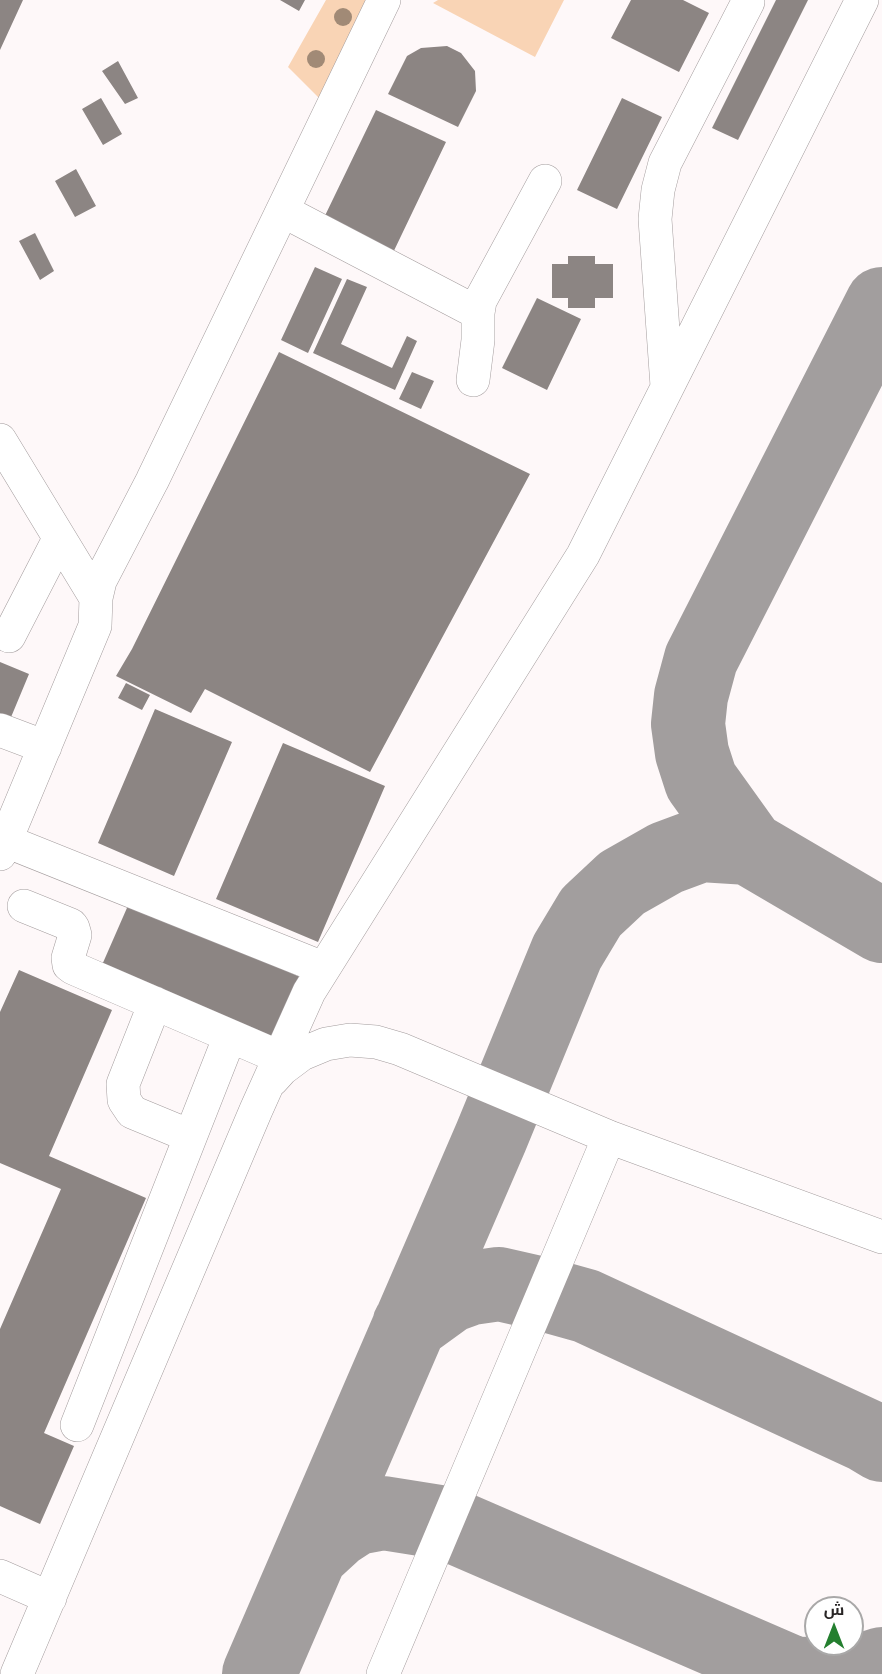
<!DOCTYPE html>
<html>
<head>
<meta charset="utf-8">
<style>
	body { margin:0 }
	#map { position:relative; width:882px; height:1674px; overflow:hidden; background:#fef8f9; font-family:"Zilla Slab",Cairo,serif }
	canvas { display:block }
	.north { position:absolute; left:804px; top:1596px; width:60px; height:60px; box-sizing:border-box; background:#fff; border:2px solid #a9a8a8; border-radius:50%; rotate:0deg; font-size:16px; font-weight:700; line-height:24px; text-align:center; color:#282525 }
	.north::after { content:''; display:block; margin:auto; width:21px; height:27px; background:#247f2f; clip-path:polygon(50% 0,100% 100%,50% 72%,0 100%) }
</style>
</head>
<body>
<div id="map">
<canvas width="882" height="1674"></canvas>
<div class="north">ش</div>
</div>
<script>
const ctx = document.querySelector('canvas').getContext('2d');
ctx.lineJoin = 'round';
function fill(path, color) { ctx.fillStyle = color; ctx.fill(path, 'evenodd'); }
const poly = rows => new Path2D(rows.map(r => 'M' + r).join(''));
function stroke(path, color, width, dash) { ctx.strokeStyle = color; ctx.lineWidth = width; ctx.lineCap = dash ? 'butt' : 'round'; ctx.setLineDash(dash || []); ctx.stroke(path); }
fill(poly([
	[326,0,369,0,321,100,288,67],
	[438,0,564,0,535,57,433,3]
]), '#f9d4b5');
stroke(poly([
	[882,304,701,659,691,696,688,724,692,753,701,781,749,848,882,926],
	[409,1325,449,1296,471,1288,499,1284,543,1294,586,1306,867,1436,882,1445],
	[312,1553,336,1531,356,1518,383,1513,446,1523,795,1674,854,1673,882,1664],
	[259,1674,491,1137,567,952,591,912,622,883,666,858,701,845,749,848]
]), '#a29e9e', 74);
fill(poly([
	[0,0,23,0,0,50],
	[280,0,305,0,299,11],
	[631,0,683,0,709,13,679,72,611,38],
	[776,0,808,0,738,140,712,128],
	[447,46,461,53,475,71,476,91,458,127,388,94,407,56,421,48],
	[118,61,138,98,125,104,102,71],
	[101,98,122,134,103,145,82,109],
	[622,98,662,117,617,209,577,190],
	[376,110,446,142,390,259,320,226],
	[76,169,96,206,75,217,55,181],
	[35,233,54,271,40,280,19,241],
	[568,256,595,256,595,264,613,264,613,298,595,298,595,308,568,308,568,298,552,298,552,264,568,264],
	[315,267,342,279,308,353,281,340],
	[347,279,367,287,341,344,392,368,407,336,417,341,395,390,313,353],
	[537,298,581,319,547,390,502,368],
	[279,352,530,474,370,772,205,689,191,713,116,676,132,649],
	[412,372,434,381,421,409,399,399],
	[0,662,29,674,9,722,0,718],
	[126,683,150,695,142,710,118,698],
	[155,709,232,742,174,876,98,843],
	[283,743,385,786,318,942,216,899],
	[130,901,300,977,274,1040,102,965],
	[19,970,112,1010,49,1156,146,1198,44,1433,74,1446,40,1524,0,1506,0,1329,61,1189,0,1163,0,1012]
]), '#8c8583');
const minor = poly([
	[283,211,478,313],
	[473,380,478,340,478,313,480,301,545,181],
	[667,386,655,219,658,190,665,163,748,2],
	[0,440,96,598],
	[9,636,59,539],
	[0,730,45,747],
	[6,841,323,968],
	[0,854,95,626,96,598,100,581,152,481,384,0],
	[24,906,71,925,73,928,75,935,68,958,69,965,73,968,279,1057],
	[155,1003,123,1084,124,1100,132,1112,190,1136],
	[272,1080,282,1069,302,1054,326,1044,350,1040,376,1042,400,1049,609,1137,882,1237],
	[77,1425,230,1036],
	[0,1576,50,1598],
	[17,1674,256,1110,309,992,583,555,862,0],
	[383,1674,609,1137]
]);
stroke(minor, '#a39c9d', 34);
stroke(minor, '#fff', 33);
ctx.fillStyle = '#a18a76';
for (const [x, y] of [
	[343,17],
	[316,59]
]) { ctx.beginPath(); ctx.arc(x, y, 9, 0, 2 * Math.PI); ctx.fill(); }
</script>
</body>
</html>
